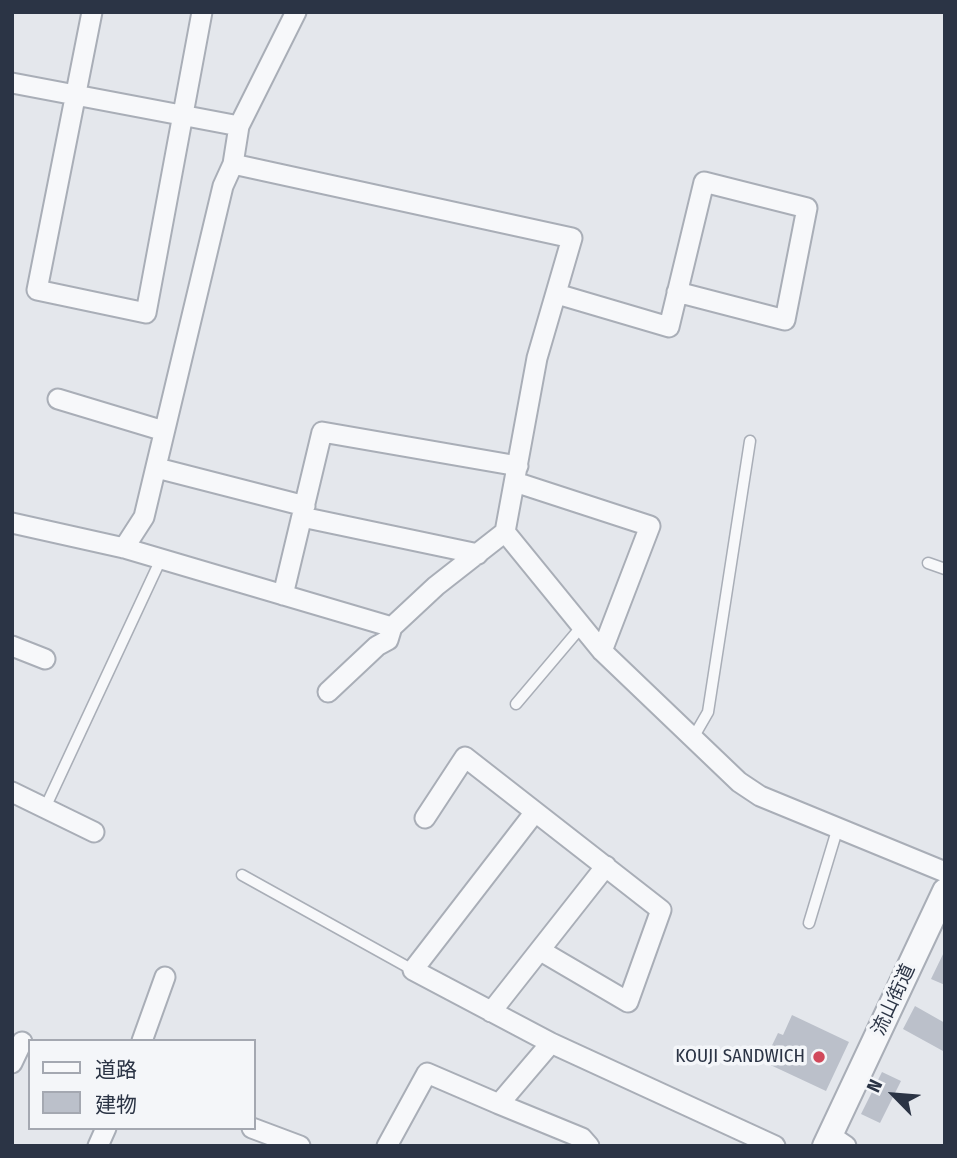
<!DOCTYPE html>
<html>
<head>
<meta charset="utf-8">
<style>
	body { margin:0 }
	#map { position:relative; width:957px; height:1158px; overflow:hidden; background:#e4e7ec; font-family:"Fira Sans Condensed","Noto Sans JP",sans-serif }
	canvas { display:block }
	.frame { position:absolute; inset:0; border:14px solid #2b3445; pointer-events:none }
	.legend { position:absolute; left:28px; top:1039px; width:228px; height:91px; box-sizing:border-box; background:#f4f6f9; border:2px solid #a4a8b1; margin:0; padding:9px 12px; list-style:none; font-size:21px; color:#2b3445 }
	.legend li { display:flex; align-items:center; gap:14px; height:35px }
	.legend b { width:35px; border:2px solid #a4a8b1 }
	.north { position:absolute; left:859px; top:1060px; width:70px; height:70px; -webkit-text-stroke:5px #f4f6f9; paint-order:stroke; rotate:295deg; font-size:19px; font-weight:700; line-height:28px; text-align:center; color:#2b3445 }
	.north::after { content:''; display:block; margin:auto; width:24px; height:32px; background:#2b3445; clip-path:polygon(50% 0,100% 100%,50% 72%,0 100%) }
</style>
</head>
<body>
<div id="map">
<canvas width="957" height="1158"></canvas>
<div class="frame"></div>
<ul class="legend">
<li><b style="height:9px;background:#f7f8fa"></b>道路</li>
<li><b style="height:19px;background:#bbc0ca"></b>建物</li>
</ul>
<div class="north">N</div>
</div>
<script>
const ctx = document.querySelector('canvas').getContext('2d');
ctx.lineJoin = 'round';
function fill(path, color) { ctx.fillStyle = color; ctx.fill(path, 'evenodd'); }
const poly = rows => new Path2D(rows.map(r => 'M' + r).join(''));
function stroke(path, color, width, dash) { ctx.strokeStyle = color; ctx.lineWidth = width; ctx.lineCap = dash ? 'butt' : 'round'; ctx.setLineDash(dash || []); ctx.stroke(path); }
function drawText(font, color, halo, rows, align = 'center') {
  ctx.font = font + ' "Fira Sans Condensed","Noto Sans JP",sans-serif'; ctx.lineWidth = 7; ctx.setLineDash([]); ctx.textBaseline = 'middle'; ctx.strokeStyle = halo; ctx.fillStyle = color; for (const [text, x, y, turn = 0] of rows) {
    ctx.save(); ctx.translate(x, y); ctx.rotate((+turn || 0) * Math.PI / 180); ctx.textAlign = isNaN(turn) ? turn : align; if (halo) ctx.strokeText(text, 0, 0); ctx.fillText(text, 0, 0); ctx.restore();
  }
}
fill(poly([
	[945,950,945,985,931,979],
	[915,1006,945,1023,943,1051,903,1029],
	[792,1015,849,1042,826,1091,764,1062,778,1033,783,1035],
	[882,1072,901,1081,880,1123,861,1114]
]), '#bbc0ca');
const service = poly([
	[928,563,945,569],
	[516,704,582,626],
	[693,738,708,712,750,441],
	[45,808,161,559],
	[242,875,413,970],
	[809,923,838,827]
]);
const minor = poly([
	[92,12,37,290,146,313,202,12],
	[12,83,239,126],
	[233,164,572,238,537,358,505,532],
	[557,294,669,327,704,182,807,208,785,320,677,292],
	[58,399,164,431],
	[157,468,305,506],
	[515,482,650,526,602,651],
	[302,517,478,554],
	[12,523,124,548,392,627],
	[124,548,144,517,223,186,233,164,239,126,296,12],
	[283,595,322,432,518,466],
	[12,646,45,659],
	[328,692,377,646,388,640,392,627,436,586,505,532,602,651,739,782,760,796,945,872],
	[12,792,94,832],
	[535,812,413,970,551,1043,775,1146],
	[425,818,465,757,661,910,628,1002,541,951],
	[491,1012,606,866],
	[142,1041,165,977],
	[12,1063,22,1042],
	[499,1104,582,1138,589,1146],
	[252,1128,300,1146],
	[830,1135,846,1146],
	[98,1146,106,1128],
	[387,1146,427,1073,499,1104,551,1043]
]);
const tertiary = poly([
	[825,1146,945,891]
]);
stroke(service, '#a9aeb7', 13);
stroke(minor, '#a9aeb7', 23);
stroke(tertiary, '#a9aeb7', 28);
stroke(service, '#f7f8fa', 10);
stroke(minor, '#f7f8fa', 19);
stroke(tertiary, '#f7f8fa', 24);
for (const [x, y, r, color] of [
	[819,1057,7,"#d1495b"]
]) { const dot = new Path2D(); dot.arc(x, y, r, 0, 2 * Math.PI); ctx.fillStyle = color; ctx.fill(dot); stroke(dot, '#f4f6f9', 2.5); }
drawText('19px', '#2b3445', '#f4f6f9', [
	["流山街道",894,1000,-65]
]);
drawText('19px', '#2b3445', '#f4f6f9', [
	["KOUJI SANDWICH",805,1057]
], 'right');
</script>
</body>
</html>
